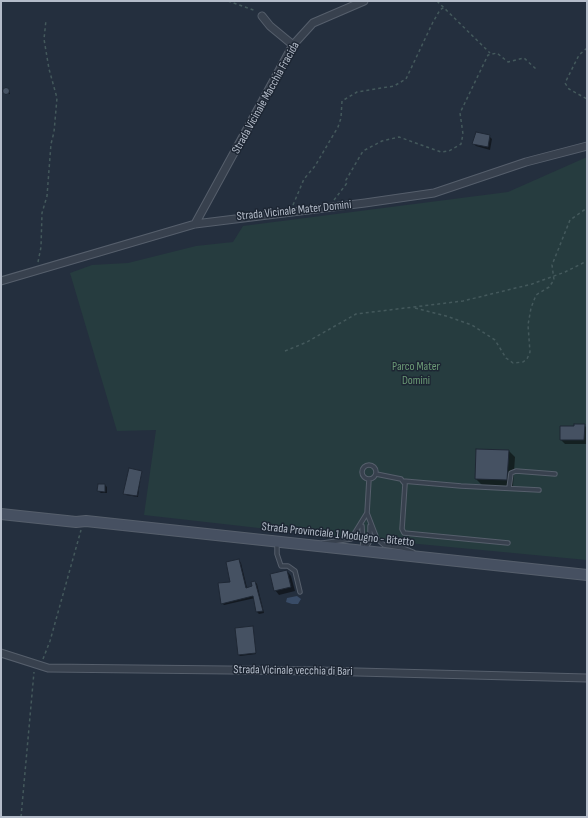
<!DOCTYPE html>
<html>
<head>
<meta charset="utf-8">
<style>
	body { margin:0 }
	#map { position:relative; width:588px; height:818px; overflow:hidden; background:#242f3e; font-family:"Sofia Sans Condensed",sans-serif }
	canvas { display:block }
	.frame { position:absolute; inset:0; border:2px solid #b4bcc9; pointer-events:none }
</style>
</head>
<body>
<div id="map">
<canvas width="588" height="818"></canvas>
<div class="frame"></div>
</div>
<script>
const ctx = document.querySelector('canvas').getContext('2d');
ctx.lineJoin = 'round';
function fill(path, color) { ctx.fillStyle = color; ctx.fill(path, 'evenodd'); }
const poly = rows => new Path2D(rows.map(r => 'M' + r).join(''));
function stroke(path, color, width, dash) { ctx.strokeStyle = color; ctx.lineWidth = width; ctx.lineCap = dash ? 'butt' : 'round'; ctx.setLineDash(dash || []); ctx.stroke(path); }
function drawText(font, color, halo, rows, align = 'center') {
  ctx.font = font + ' "Sofia Sans Condensed",sans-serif'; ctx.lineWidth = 3; ctx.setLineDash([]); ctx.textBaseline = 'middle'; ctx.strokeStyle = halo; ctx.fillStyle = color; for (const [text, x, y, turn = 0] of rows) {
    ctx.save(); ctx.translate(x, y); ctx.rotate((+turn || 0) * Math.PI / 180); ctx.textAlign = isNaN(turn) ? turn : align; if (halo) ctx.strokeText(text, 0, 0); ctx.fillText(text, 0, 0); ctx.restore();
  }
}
fill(poly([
	[587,157,587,560,303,533,144,515,156,430,117,431,70,273,92,265,128,263,196,246,233,242,243,226,508,192]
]), '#263c3f');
fill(poly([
	[297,596,301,599,298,604,292,604,286,602,287,598]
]), '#394c67');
fill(poly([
	[6,89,10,91,10,94,5,94],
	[489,136,492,139,490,150,476,146,473,143],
	[584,425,587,428,587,444,565,444,561,440,561,427],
	[509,451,515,457,513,486,482,485,476,479],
	[141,472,138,497,126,495,124,493],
	[105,485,107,487,107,493,101,493,98,491],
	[239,560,241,563,247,588,253,586,255,582,257,584,264,613,259,614,257,612,255,598,224,605,222,603],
	[287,571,291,576,295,591,279,595,275,590],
	[252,627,256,654,240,656,239,655]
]), '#0007');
const building = poly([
	'2.5 91a3.5 3.5 0 1 1 7 0a3.5 3.5 0 1 1-7 0Z',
	[476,132,490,135,488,147,472,144,476,132],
	[574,424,585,424,584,440,560,440,560,426,574,426,574,424],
	[476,449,509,450,507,480,475,479,476,449],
	[129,468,142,471,137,496,123,494,129,468],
	[98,484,105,484,105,492,97,491,98,484],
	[239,559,246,588,252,586,251,582,255,581,263,611,256,612,253,596,221,604,218,583,230,582,226,562,239,559],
	[287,570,291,587,274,591,270,574,287,570],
	[253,626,256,653,238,655,235,628,253,626]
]);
fill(building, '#455162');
stroke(building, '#1f2835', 1);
const service = poly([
	'362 472a7 7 0 1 1 14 0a7 7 0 1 1-14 0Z',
	[376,474,401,479,405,484,402,529,404,533,508,543],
	[369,479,367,513,377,539,384,545,403,548,413,552],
	[403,481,461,486,539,490],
	[509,488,511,473,516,471,555,474],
	[362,526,363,549],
	[277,543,277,554,281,566,288,566,295,571,300,592],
	[323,543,351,539,367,513],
	[364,550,370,541,370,526]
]);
const minor = poly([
	[262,16,270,26,293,45],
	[195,224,293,45,313,23,364,1],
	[1,281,195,224,365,203,434,193,526,162,587,146],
	[1,653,48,668,319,671,587,678]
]);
const secondary = poly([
	[1,514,76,522,86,521,587,575]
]);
stroke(service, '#565f6c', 5.5);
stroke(minor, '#565f6c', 9);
stroke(secondary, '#565f6c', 12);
stroke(poly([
	[228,1,256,11],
	[437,1,490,53],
	[587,48,579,55,565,83,569,89,587,99],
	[334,200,347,183,346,180,363,151,382,141,399,137,441,152,449,151,461,144,463,134,460,113,488,55,497,53,508,62,524,58,536,69],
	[293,205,304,179,315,166,338,127,341,118,342,101,357,92,394,86,406,79,433,22,440,10,444,7],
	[38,262,41,247,42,213,47,196,51,144,54,132,57,98,49,69,44,39,46,20],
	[415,308,446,316,472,325,495,340,506,358,513,363,523,362,527,359,530,352,528,325,531,308,536,295,549,287,554,280,552,265,570,220,587,208],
	[285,351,307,342,356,314,463,301,532,284,565,272,587,261],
	[43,659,50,641,81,530],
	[21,817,34,672]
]), '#44595c', 1.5, [3, 3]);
stroke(service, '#38414e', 3.5);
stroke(minor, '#38414e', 7);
stroke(secondary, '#465061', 10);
drawText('12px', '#b4bcc9', '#1d2633', [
	["Strada Vicinale Macchia Fracida",266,98,-61],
	["Strada Vicinale Mater Domini",294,211,-6],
	["Strada Provinciale 1 Modugno - Bitetto",338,535,6],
	["Strada Vicinale vecchia di Bari",293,671,1]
]);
drawText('12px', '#6b9a76', '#1d2633', [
	["Parco Mater",416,367],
	["Domini",416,381]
]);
</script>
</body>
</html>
